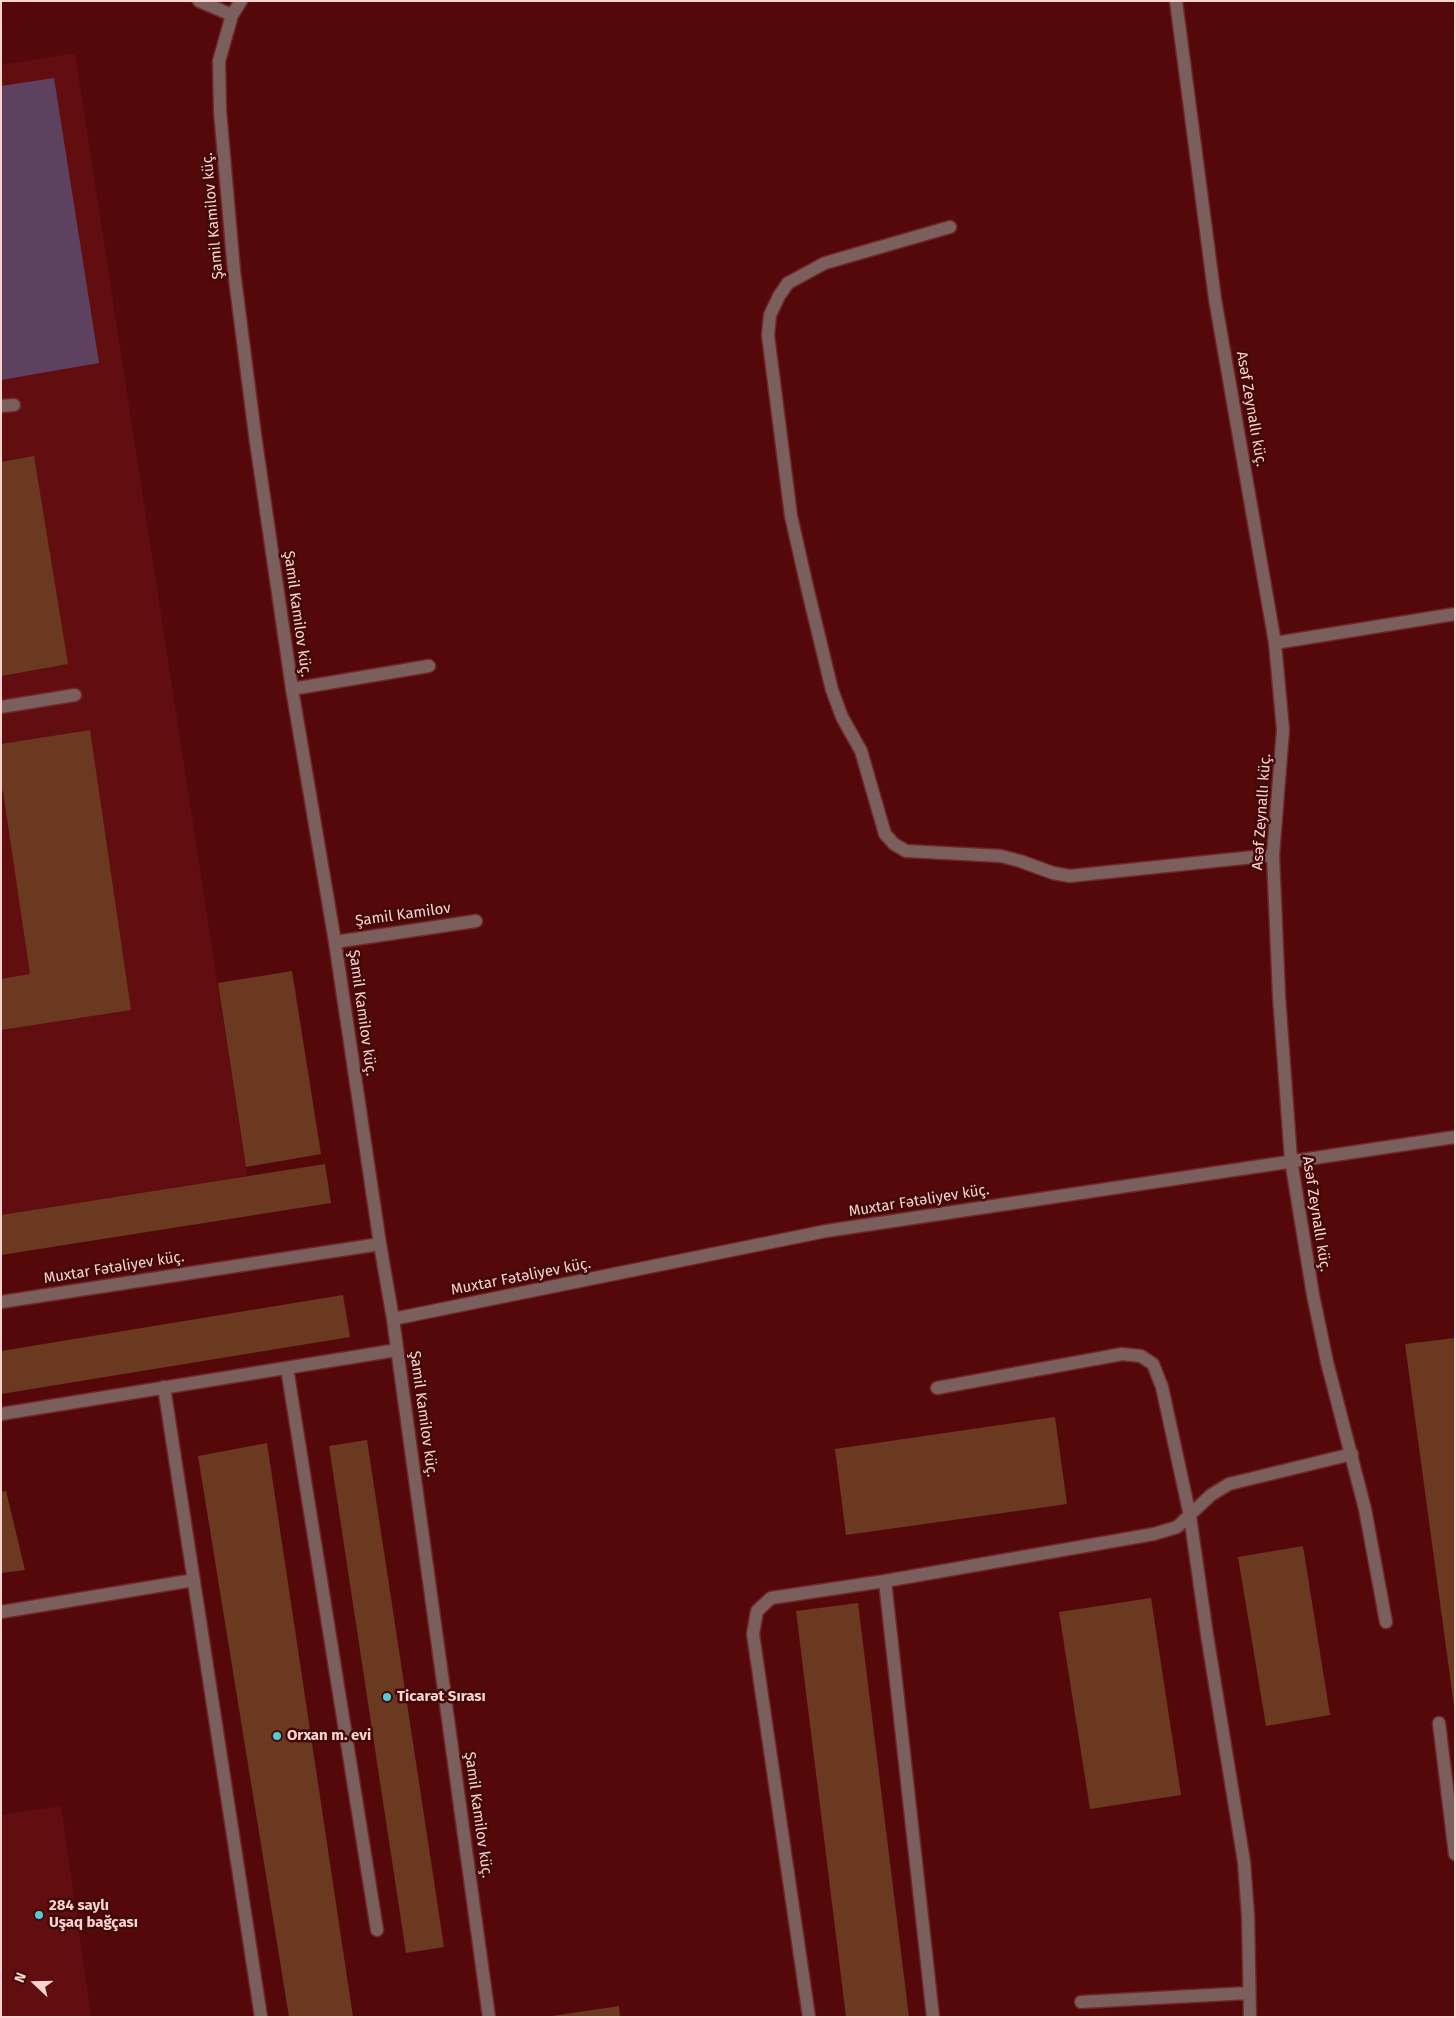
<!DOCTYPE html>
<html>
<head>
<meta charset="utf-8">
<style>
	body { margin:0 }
	#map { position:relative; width:1456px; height:2018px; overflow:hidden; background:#55080a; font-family:"Fira Sans",sans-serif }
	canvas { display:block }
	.frame { position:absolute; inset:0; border:2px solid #f9d3cf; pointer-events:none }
	.north { position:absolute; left:10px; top:1958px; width:50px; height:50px; -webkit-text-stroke:4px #420909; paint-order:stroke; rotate:291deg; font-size:14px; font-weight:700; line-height:20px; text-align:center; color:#f9d3cf }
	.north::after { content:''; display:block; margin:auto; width:18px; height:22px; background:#f9d3cf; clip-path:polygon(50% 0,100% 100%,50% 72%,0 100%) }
</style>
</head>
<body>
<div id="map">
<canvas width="1456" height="2018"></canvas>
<div class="frame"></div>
<div class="north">N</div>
</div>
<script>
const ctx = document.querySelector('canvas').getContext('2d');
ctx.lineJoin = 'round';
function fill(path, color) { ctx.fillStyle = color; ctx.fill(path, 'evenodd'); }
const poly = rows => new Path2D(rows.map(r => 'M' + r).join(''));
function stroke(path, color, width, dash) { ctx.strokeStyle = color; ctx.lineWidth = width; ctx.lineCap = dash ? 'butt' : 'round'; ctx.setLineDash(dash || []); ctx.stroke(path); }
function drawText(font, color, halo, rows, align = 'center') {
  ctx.font = font + ' "Fira Sans",sans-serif'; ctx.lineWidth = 5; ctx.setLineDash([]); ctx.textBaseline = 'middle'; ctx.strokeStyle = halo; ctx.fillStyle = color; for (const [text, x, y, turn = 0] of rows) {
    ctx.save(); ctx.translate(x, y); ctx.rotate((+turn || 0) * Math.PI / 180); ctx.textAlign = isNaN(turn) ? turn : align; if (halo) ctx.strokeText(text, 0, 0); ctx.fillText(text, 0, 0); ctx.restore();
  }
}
fill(poly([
	[75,53,247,1176,1,1215,1,65],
	[61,1806,91,2016,1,2017,1,1815]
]), '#620d10');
fill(poly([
	[54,78,99,363,1,380,1,86]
]), '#5e415f');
fill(poly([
	[34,456,68,664,1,676,1,462],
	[90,730,131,1010,1,1030,1,979,30,974,3,791,1,791,1,744],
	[292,971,321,1154,246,1167,218,983],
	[325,1164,331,1203,1,1255,1,1215],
	[343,1295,350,1337,1,1394,1,1351],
	[1455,1338,1455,1706,1454,1706,1405,1344],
	[1055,1417,1067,1504,846,1535,835,1449],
	[367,1440,444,1947,406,1953,329,1446],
	[267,1443,353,2017,289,2017,198,1456],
	[6,1491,25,1570,1,1573,1,1492],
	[1303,1546,1330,1715,1266,1726,1238,1557],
	[1151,1598,1181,1795,1090,1809,1059,1612],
	[858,1603,909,2017,846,2017,796,1611],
	[619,2006,620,2017,552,2017,552,2016]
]), '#6b3920');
const minor = poly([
	[199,1,232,15],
	[241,1,232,15,219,61,220,111,234,271,255,435,292,689,335,942,380,1244,393,1319,489,2017],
	[1176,1,1215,299,1275,643,1283,730,1273,855,1279,996,1291,1160,1313,1295,1327,1362,1365,1509,1386,1622],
	[950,227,825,263,788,283,779,296,770,315,768,335,791,516,808,591,832,690,842,717,861,751,885,834,894,844,906,851,1001,856,1020,861,1053,873,1070,876,1273,855],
	[1,406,14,405],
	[1275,643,1455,614],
	[292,689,429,666],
	[1,707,75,695],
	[335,942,476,921],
	[1,1302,380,1244],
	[393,1319,826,1231,1455,1137],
	[287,1368,377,1930],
	[164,1387,261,2017],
	[937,1388,1122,1354,1141,1356,1153,1364,1162,1387,1190,1516,1207,1635,1244,1862,1248,1916,1250,2017],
	[1,1414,397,1350],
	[885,1581,933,2017],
	[1,1612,194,1580],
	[1439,1723,1455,1854],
	[1081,2002,1249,1993],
	[809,2017,753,1634,757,1611,771,1598,885,1581,1154,1534,1177,1527,1211,1495,1229,1484,1352,1454]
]);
stroke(minor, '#6f282a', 15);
stroke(minor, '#7a5f5c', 12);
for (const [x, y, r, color] of [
	[387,1697,5,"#52cbd9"],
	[277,1736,5,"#52cbd9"],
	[39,1915,5,"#52cbd9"]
]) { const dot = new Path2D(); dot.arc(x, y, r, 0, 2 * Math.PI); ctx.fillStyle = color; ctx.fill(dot); stroke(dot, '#420909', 2); }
drawText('15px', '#f9d3cf', '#420909', [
	["Şamil Kamilov küç.",213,216,-95],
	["Asəf Zeynallı küç.",1251,409,80],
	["Şamil Kamilov küç.",297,614,82],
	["Asəf Zeynallı küç.",1262,812,-86],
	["Şamil Kamilov",403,915,-8],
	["Şamil Kamilov küç.",362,1013,82],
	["Muxtar Fətəliyev küç.",919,1201,-9],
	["Asəf Zeynallı küç.",1316,1214,81],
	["Muxtar Fətəliyev küç.",114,1268,-9],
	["Muxtar Fətəliyev küç.",521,1277,-11],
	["Şamil Kamilov küç.",423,1414,82],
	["Şamil Kamilov küç.",478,1815,82]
]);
drawText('bold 15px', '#f9d3cf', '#420909', [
	["Ticarət Sırası",397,1697],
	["Orxan m. evi",287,1736],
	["284 saylı",49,1906],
	["Uşaq bağçası",49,1923]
], 'left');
</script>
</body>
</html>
